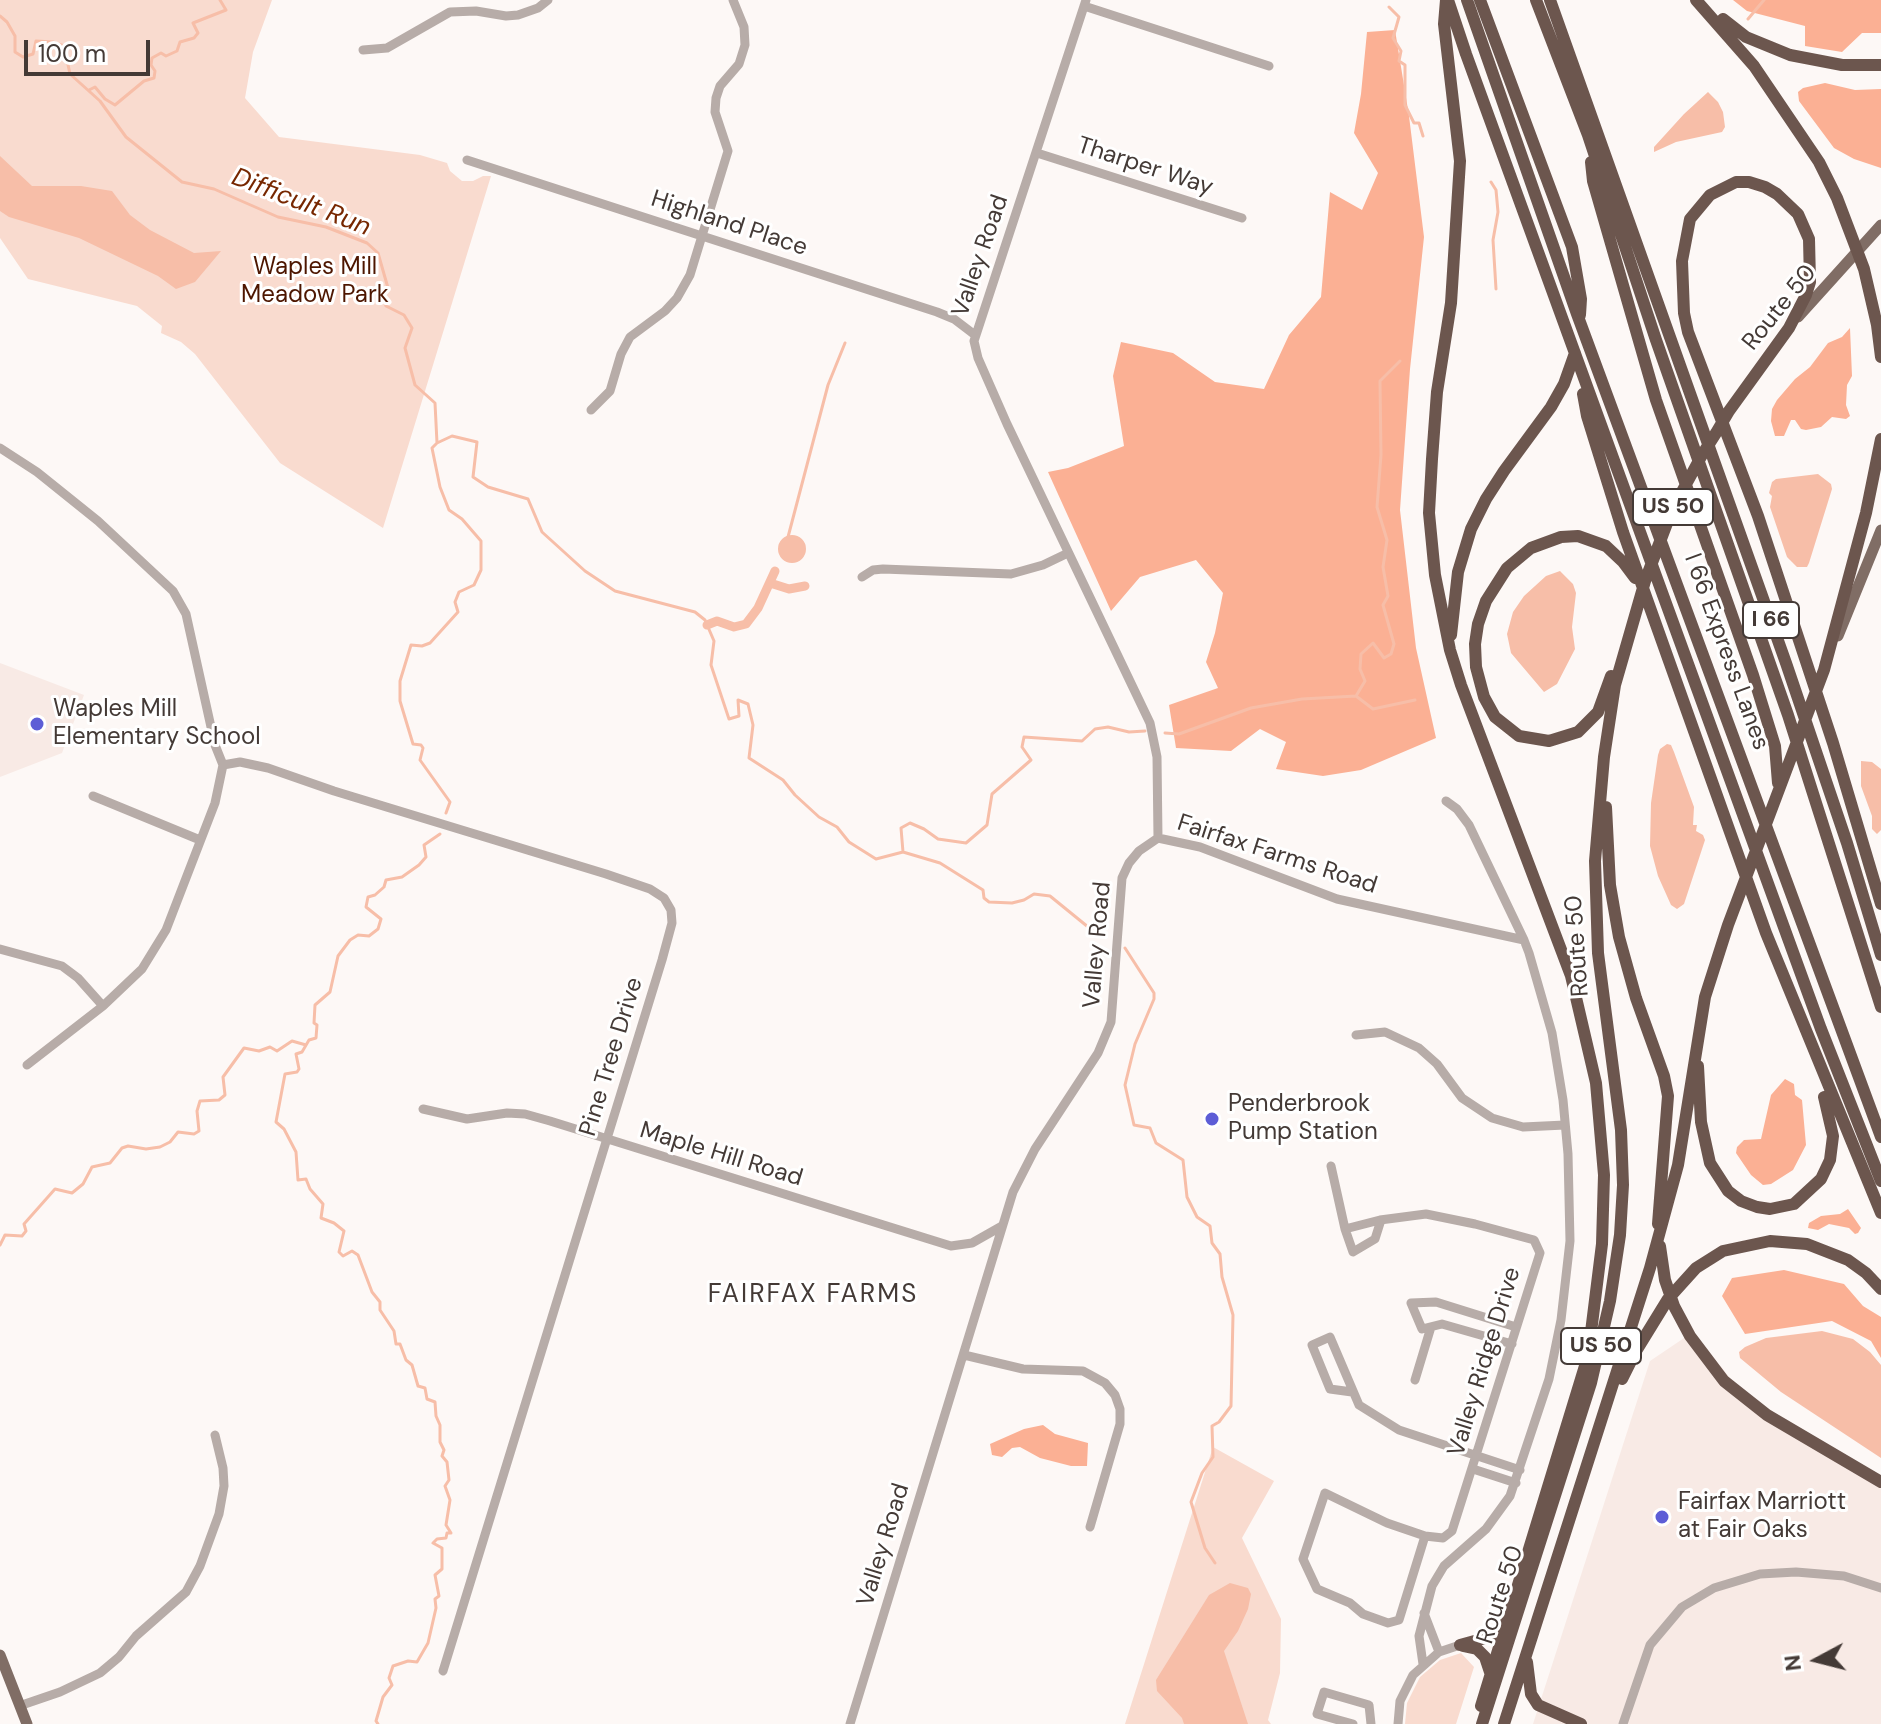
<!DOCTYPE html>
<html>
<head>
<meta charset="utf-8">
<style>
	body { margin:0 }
	#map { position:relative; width:1881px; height:1724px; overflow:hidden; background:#fdf8f6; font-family:"DM Sans",sans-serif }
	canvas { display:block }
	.north { position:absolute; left:1777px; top:1620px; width:80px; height:80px; -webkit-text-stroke:6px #fff; paint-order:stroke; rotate:263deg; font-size:22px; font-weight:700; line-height:32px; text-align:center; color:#443a36 }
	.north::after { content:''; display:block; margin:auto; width:28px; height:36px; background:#443a36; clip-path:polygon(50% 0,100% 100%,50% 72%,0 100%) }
	.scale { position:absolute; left:24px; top:40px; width:126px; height:36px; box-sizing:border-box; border:4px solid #443a36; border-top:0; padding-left:10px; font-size:24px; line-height:28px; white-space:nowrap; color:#443a36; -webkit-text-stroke:6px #fff; paint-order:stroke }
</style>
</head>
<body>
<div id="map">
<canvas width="1881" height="1724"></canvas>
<div class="north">N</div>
<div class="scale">100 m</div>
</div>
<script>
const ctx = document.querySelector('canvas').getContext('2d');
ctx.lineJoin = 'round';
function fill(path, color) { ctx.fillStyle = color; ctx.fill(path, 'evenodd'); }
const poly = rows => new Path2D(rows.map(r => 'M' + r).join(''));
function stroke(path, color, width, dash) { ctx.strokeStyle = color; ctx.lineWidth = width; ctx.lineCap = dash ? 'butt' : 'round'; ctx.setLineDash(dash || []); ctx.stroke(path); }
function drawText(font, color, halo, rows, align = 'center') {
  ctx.font = font + ' "DM Sans",sans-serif'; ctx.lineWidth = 6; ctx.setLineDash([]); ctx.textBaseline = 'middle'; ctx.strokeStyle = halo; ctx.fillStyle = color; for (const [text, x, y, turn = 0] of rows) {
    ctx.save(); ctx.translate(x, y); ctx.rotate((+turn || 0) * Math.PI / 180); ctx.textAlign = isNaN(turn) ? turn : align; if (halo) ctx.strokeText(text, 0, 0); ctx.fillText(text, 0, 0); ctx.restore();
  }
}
fill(poly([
	[0,663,84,695,62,753,0,777],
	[1693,1332,1743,1394,1881,1477,1881,1724,1533,1724,1650,1361]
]), '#f8eae5');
fill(poly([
	[0,0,272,0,253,52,245,98,279,137,420,155,447,163,450,171,462,181,473,181,483,176,491,176,383,528,280,463,195,354,181,342,161,333,162,326,137,306,28,279,0,238],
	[1213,1447,1274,1481,1242,1538,1281,1619,1280,1673,1268,1720,1271,1724,1125,1724],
	[1461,1653,1474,1667,1456,1724,1405,1724,1407,1703,1420,1677,1440,1660]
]), '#f9dbcf');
fill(poly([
	[1733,0,1881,0,1881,33,1862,33,1842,52,1805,46,1805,26,1747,11],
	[1395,30,1409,116,1424,237,1410,369,1400,510,1416,648,1436,738,1361,770,1323,776,1276,769,1286,742,1260,729,1231,751,1176,748,1169,705,1218,688,1206,662,1215,633,1223,593,1196,560,1140,577,1111,611,1048,472,1068,468,1124,446,1113,376,1121,342,1173,353,1215,382,1264,389,1289,335,1321,297,1330,192,1362,210,1378,173,1354,133,1361,94,1367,32],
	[1825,83,1855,90,1881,89,1881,168,1854,159,1834,148,1799,101,1798,92,1803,88],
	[1850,328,1852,376,1847,385,1846,405,1850,416,1846,419,1832,417,1821,427,1806,430,1801,429,1795,420,1791,420,1784,436,1775,436,1771,421,1772,409,1777,400,1795,379,1810,367,1828,343,1842,337],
	[1785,1079,1794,1084,1795,1095,1802,1100,1806,1145,1793,1170,1771,1184,1763,1185,1751,1175,1736,1153,1737,1147,1744,1140,1761,1139,1771,1095],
	[1848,1209,1861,1228,1858,1233,1855,1234,1849,1228,1829,1224,1818,1230,1808,1228,1809,1223,1821,1216,1840,1214],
	[1784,1270,1844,1284,1863,1306,1881,1317,1881,1358,1871,1341,1832,1321,1745,1334,1722,1296,1732,1278],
	[1043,1425,1055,1434,1088,1443,1087,1466,1071,1466,1040,1458,1020,1447,1012,1448,1002,1457,992,1455,990,1444,1024,1429]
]), '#fbb094');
fill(poly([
	[1708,92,1718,102,1723,112,1725,127,1722,132,1676,142,1654,152,1654,147,1684,114],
	[0,156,32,186,81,186,112,191,130,215,150,230,194,253,221,251,195,282,176,289,158,276,79,238,9,217,0,211],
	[1818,474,1831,484,1832,489,1809,563,1807,567,1797,567,1787,557,1770,507,1772,496,1769,493,1772,482,1776,479],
	'778 549a14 14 0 1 1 28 0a14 14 0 1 1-28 0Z',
	[1560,571,1573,584,1576,593,1572,627,1575,649,1557,684,1544,692,1511,653,1507,634,1513,612,1524,596,1546,576],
	[1667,744,1671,745,1674,752,1694,807,1693,825,1697,825,1696,831,1703,835,1705,840,1684,904,1677,909,1671,905,1658,876,1650,846,1651,803,1658,755,1660,749],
	[1861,761,1872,762,1881,769,1881,830,1877,834,1872,829,1872,816,1861,786],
	[1822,1331,1853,1339,1870,1352,1881,1365,1881,1458,1781,1392,1740,1358,1739,1352,1745,1347,1766,1338],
	[1230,1583,1248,1588,1251,1594,1248,1609,1238,1631,1224,1651,1248,1724,1184,1724,1182,1718,1157,1691,1156,1680,1209,1595]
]), '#f7bea8');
stroke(poly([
	[1389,7,1399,17,1393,38,1401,51,1399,61,1405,65,1405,105,1414,123,1419,123,1423,136],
	[0,16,7,22,15,36,15,52,23,57,33,54,36,41,53,42,64,46,70,74,100,101,126,137,182,182,214,189,278,217,326,227,367,243,378,253,388,288,382,294,386,306,404,315,412,328,405,348,415,385,435,403,437,443,452,436,477,442,473,477,488,487,528,499,542,532,585,571,615,591,695,612,705,620,714,641,711,665,729,719,739,716,738,700,748,704,753,725,749,758,783,780,795,795,819,817,837,827,849,842,876,859,903,852,901,828,910,823,924,829,938,839,966,843,987,825,992,794,1031,760,1022,747,1024,737,1082,741,1095,729,1108,727,1129,732,1145,731],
	[1748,19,1764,0],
	[89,90,95,87,105,99,115,105,144,81,154,78,155,71,151,65,152,58,161,53,166,56,177,51,180,42,194,38,198,33,193,23,226,10,220,0],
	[1491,182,1496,190,1498,212,1493,240,1496,289],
	[437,443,432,448,440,487,449,510,462,519,481,541,481,570,474,585,459,592,455,602,458,612,430,643,422,646,411,645,400,681,400,701,413,744,421,745,423,748,420,760,450,802,446,813],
	[788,537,828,385,845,343],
	[1356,696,1365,681,1360,669,1361,654,1373,643,1384,658,1391,654,1394,644,1383,605,1388,596,1383,567,1387,540,1377,507,1381,455,1380,381,1400,361],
	[1165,733,1179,734,1251,708,1302,699,1356,696,1373,709,1415,700],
	[903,852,940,863,983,890,984,898,989,902,1012,903,1024,900,1034,894,1050,896,1093,931,1104,934],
	[1125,948,1154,993,1154,999,1135,1044,1125,1085,1134,1125,1150,1128,1156,1143,1183,1160,1187,1197,1197,1217,1210,1226,1212,1243,1220,1254,1222,1277,1233,1315,1231,1406,1219,1422,1212,1426,1213,1457,1202,1473,1191,1502,1205,1548,1215,1563],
	[0,1245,5,1235,22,1236,26,1231,24,1224,55,1189,72,1193,83,1184,92,1167,110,1163,122,1148,128,1146,146,1149,160,1147,170,1142,178,1132,194,1134,199,1131,197,1111,200,1101,219,1100,225,1095,223,1077,244,1048,259,1051,270,1047,277,1051,292,1041,306,1045],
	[378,1724,376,1721,383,1697,392,1685,389,1678,393,1666,408,1661,417,1662,428,1643,436,1608,435,1599,439,1596,435,1575,442,1569,442,1548,433,1543,437,1539,446,1538,447,1533,451,1533,446,1525,450,1500,445,1486,449,1480,447,1462,442,1456,444,1450,440,1442,440,1425,436,1416,435,1402,427,1399,425,1388,418,1386,412,1365,406,1360,400,1344,396,1344,394,1331,380,1310,380,1302,372,1292,358,1255,352,1251,343,1256,339,1252,344,1231,334,1223,321,1218,323,1204,310,1189,306,1179,298,1180,296,1152,284,1129,276,1122,285,1074,297,1072,299,1069,296,1054,302,1052,309,1040,316,1038,317,1025,314,1023,315,1005,330,992,338,956,350,940,358,935,369,936,378,929,381,919,366,907,368,897,375,895,384,887,386,880,402,877,419,865,426,857,424,845,440,834]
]), '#f7bea8', 3);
stroke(poly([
	[770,583,789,589,805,586],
	[707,625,717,621,734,627,746,624,758,608,775,571]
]), '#f7bea8', 9);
stroke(poly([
	[1086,0,974,341,978,358,1007,424,1150,723,1157,757,1158,838],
	[1084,6,1269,66],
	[363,50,387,48,450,12,476,11,506,16,518,15,538,8,548,0],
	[1037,153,1242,218],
	[467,160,937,312,954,319,975,335],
	[591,410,610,391,621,354,630,337,665,311,677,298,690,275,728,151,715,112,716,98,720,86,739,64,745,45,744,27,733,0],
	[0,448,37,472,98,521,173,591,186,614,215,745,223,765,215,803,166,930,142,969,103,1006,27,1065],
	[862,577,873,570,883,569,1011,574,1043,565,1068,553],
	[223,765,240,762,268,768,334,791,606,874,650,889,664,898,671,910,672,923,662,960,443,1671],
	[93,796,200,840],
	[1446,801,1457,809,1469,825,1524,940],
	[1158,838,1200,847,1337,899,1524,940,1529,953,1552,1033,1563,1100,1568,1154,1570,1241,1561,1320,1549,1379,1510,1496,1486,1529,1444,1566,1432,1586,1419,1636,1423,1664],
	[0,949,62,966,78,978,103,1006],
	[1356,1035,1385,1032,1419,1048,1437,1064,1462,1098,1492,1118,1523,1127,1565,1125],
	[423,1109,467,1119,507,1113,525,1114,550,1121,951,1246,972,1243,1002,1226],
	[1331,1166,1345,1229,1380,1220,1426,1214,1475,1224,1534,1240,1540,1253,1452,1531,1443,1538,1425,1536,1387,1523,1325,1493,1303,1559,1317,1589,1350,1603,1363,1614,1388,1623,1399,1620,1425,1536],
	[1345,1229,1353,1252,1375,1239,1381,1220],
	[1512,1344,1442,1324,1422,1329,1411,1303,1436,1302,1516,1327],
	[964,1355,1023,1369,1083,1371,1105,1383,1115,1395,1120,1409,1120,1424,1090,1527],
	[1415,1380,1431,1327],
	[1352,1392,1330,1389,1312,1345,1330,1337,1359,1405,1399,1430,1520,1470],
	[1473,1469,1516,1483],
	[1424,1613,1439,1652],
	[22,1705,60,1692,100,1673,119,1657,136,1636,186,1592,200,1566,219,1514,224,1486,223,1468,215,1435],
	[850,1724,1013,1192,1035,1149,1098,1053,1111,1022,1122,878,1129,863,1139,851,1158,838],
	[1353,1724,1317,1714,1324,1692,1369,1705,1371,1724],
	[1398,1724,1400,1701,1413,1675,1439,1652,1460,1645],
	[1623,1724,1650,1645,1682,1607,1714,1588,1760,1574,1796,1572,1844,1576,1881,1588]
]), '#b7aca8', 9);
stroke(poly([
	[1798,317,1881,225],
	[1838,636,1881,530],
	[0,1655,27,1724]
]), '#806d65', 11);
stroke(poly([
	[1446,0,1444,24,1460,161,1451,303,1437,392,1432,459,1429,513,1435,575,1450,650,1461,685,1571,976,1596,1083,1604,1175,1602,1244,1588,1356,1481,1706],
	[1448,0,1466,54,1821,1029,1881,1181],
	[1467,0,1577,314,1881,1137],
	[1480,0,1572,247,1581,299,1580,315],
	[1536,0,1588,135,1656,340,1788,715,1881,1007],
	[1550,0,1786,663,1847,843,1881,955],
	[1696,0,1754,66,1819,162,1837,198,1864,269,1877,325,1881,357],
	[1723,19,1746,37,1790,55,1842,65,1881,65],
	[1591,162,1593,181,1656,400,1753,675,1775,746,1778,783],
	[1583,394,1587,416,1623,532,1766,933,1881,1213],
	[1451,635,1458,572,1471,529,1486,499,1504,471,1551,407,1564,384,1575,353],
	[1611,676,1598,712,1578,732,1549,741,1519,736,1495,717,1484,697,1476,667,1475,644,1478,624,1486,601,1507,568,1531,548,1561,537,1578,536,1606,546,1623,562,1635,578],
	[1606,807,1610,885,1619,937,1636,998,1664,1076,1668,1096,1658,1224],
	[1698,1066,1701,1122,1710,1163,1728,1191,1741,1201,1757,1207,1770,1209,1794,1204,1821,1179,1830,1160,1833,1136,1824,1097],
	[1660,1246,1665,1280,1674,1306,1690,1336,1724,1381,1767,1415,1881,1482],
	[1622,1379,1636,1351,1668,1299,1696,1268,1723,1251,1770,1241,1807,1244,1848,1260,1866,1273,1881,1289],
	[1460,1645,1489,1637,1503,1625],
	[1463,1646,1477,1649,1485,1657,1490,1672],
	[1527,1662,1531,1694,1538,1705,1581,1724],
	[1482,1724,1591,1383,1610,1301,1620,1235,1623,1185,1621,1130,1598,953,1595,861,1604,757,1615,685,1645,581,1672,510,1702,455,1716,433,1729,411,1789,328,1806,295,1810,282,1809,239,1798,214,1777,194,1765,187,1749,182,1736,182,1710,195,1690,219,1682,261,1684,313,1688,332,1758,516,1833,743,1881,904],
	[1504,1724,1650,1268,1678,1165,1705,997,1728,925,1824,670,1866,513,1881,439]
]), '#6c564e', 12);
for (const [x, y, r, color] of [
	[37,724,8,"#5d5dd6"],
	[1212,1119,8,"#5d5dd6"],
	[1662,1517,8,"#5d5dd6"]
]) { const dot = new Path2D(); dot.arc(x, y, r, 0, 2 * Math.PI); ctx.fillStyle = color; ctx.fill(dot); stroke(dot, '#fff', 3); }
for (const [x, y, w] of [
	[1673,507,80],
	[1771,620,56],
	[1601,1346,80]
]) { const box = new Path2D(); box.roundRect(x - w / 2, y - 18, w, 36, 6); ctx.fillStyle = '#fff'; ctx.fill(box); stroke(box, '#443a36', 2); }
drawText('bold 22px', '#443a36', null, [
	["US 50",1673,507],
	["I 66",1771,620],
	["US 50",1601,1346]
]);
drawText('24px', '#443a36', '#fff', [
	["Tharper Way",1145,167,18],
	["Highland Place",729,224,18],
	["Valley Road",981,256,-71],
	["Route 50",1780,308,-51],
	["I 66 Express Lanes",1726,652,70],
	["Fairfax Farms Road",1277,855,18],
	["Valley Road",1098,945,-85],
	["Route 50",1578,946,-94],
	["Pine Tree Drive",612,1057,-73],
	["Maple Hill Road",721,1155,17],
	["Valley Ridge Drive",1485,1362,-73],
	["Valley Road",884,1545,-73],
	["Route 50",1501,1595,-72]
]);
drawText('24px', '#4d1600', '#fff', [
	["Waples Mill",315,268],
	["Meadow Park",315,296]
]);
drawText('24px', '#443a36', '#fff', [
	["Waples Mill",53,710],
	["Elementary School",53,738],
	["Penderbrook",1228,1105],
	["Pump Station",1228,1133],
	["Fairfax Marriott",1678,1503],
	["at Fair Oaks",1678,1531]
], 'left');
drawText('italic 26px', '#772700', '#fff', [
	["Difficult Run",301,203,21]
]);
ctx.letterSpacing = '2px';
drawText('26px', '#443a36', '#fff', [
	["FAIRFAX FARMS",813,1295]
]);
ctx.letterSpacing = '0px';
</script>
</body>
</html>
